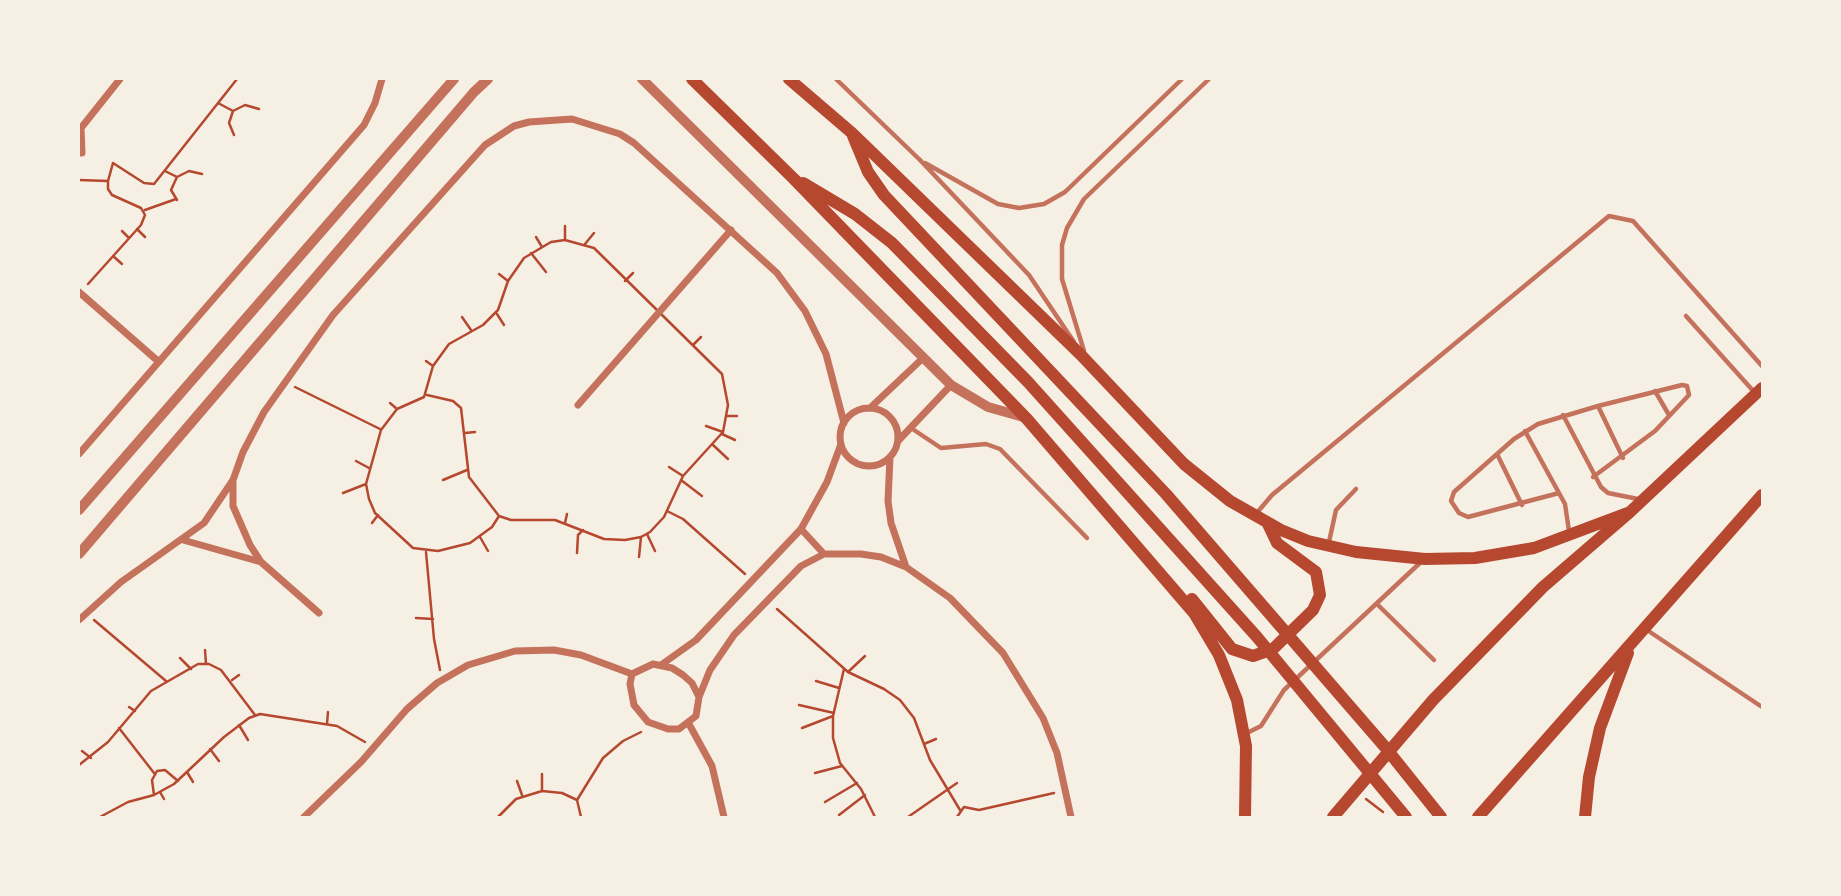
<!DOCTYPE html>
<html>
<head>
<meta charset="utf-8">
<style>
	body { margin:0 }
	#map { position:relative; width:1841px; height:896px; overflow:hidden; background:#f6efe4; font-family:"Golos Text",sans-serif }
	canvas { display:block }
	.frame { position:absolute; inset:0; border:80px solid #f6efe4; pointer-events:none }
</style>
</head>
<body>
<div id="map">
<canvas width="1841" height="896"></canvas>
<div class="frame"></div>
</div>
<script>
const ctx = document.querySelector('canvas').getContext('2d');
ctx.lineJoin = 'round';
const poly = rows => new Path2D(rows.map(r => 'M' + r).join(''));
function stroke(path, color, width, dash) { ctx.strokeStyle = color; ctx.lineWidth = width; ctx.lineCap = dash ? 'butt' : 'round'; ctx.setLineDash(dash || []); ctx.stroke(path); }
stroke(poly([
	[218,103,233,111],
	[234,135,229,123,233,111,245,105,259,109],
	[165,171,177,177],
	[79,180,108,181,113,163,144,183,154,184,237,79],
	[177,200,171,190,177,177,189,171,202,174],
	[145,210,176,199],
	[565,226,565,240],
	[137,229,145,237],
	[122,231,129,238],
	[536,237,542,247],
	[565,240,594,248,722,374,728,405,723,432,683,476,664,517,650,532,641,537,625,540,604,539,555,520,511,520,499,516,492,527,470,543,438,551,413,548,375,513,369,499,366,484,381,430,397,409,424,397,433,366,449,344,483,325,498,310,508,281,524,258,551,242,565,240],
	[585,244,594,233],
	[531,253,546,272],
	[113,256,122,264],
	[499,274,508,281],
	[625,281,633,273],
	[88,284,141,225,145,215,141,208,112,195,108,189,108,181],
	[497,314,504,325],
	[462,317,471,330],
	[693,345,701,337],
	[426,361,433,366],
	[295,387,380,429],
	[427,395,453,401,461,408,469,477,499,516],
	[390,403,397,409],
	[727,416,737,416],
	[706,426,723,432],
	[465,433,475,432],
	[722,434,735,440],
	[713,445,728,459],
	[356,461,369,468],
	[669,467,683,476],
	[443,480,467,470],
	[681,480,702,496],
	[343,493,366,484],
	[667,511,683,519,745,574],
	[372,523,378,515],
	[565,523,567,514],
	[647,534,655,551],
	[480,537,488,551],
	[426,552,434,639,440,670],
	[577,553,578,535,583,530],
	[639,557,641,537],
	[777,609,848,672,884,689,900,700,914,718,930,760,960,810],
	[416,618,433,619],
	[94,620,166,681],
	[205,650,206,664],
	[180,658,191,669],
	[844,669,833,716,833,738,840,763,861,789,875,817],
	[848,672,865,656],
	[232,680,239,675],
	[816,681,839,688],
	[799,705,834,713],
	[129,707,135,711],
	[327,724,328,712],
	[239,725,248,740],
	[119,728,154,773],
	[802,728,833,716],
	[924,744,936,739],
	[210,749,219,761],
	[82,751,91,758],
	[79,765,108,742,151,691,198,664,209,664,221,670,255,715],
	[187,772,193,782],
	[815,773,842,766],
	[517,781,522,795],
	[542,791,542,774],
	[160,792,164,799],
	[154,795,152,780,157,771,165,770,178,781],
	[1366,799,1383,812],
	[577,800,603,758,623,741,641,732],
	[825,802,857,783],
	[839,815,865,795],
	[100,817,128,802,154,795,174,784,224,737,249,718,260,714,337,726,365,742],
	[498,817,516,799,542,791,562,793,577,800,581,817],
	[908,817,957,783],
	[957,817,964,807,979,810,1054,793]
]), '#b5482f', 2.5);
stroke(poly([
	[836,79,920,160,1029,275,1074,342],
	[925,163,998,204,1019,208,1044,204,1065,192,1182,79],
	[1686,316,1756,394],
	[1084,351,1062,279,1062,245,1067,228,1084,199,1209,79],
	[1655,391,1669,415],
	[1598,406,1623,458],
	[1563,415,1601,487,1608,493,1638,499],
	[911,428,941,448,986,444,1000,449,1087,538],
	[1525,431,1565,504,1569,531],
	[1497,454,1522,505],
	[1559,493,1468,517,1459,513,1451,501,1454,492,1514,439,1538,424,1598,406,1682,385,1687,386,1689,395,1655,431,1593,477],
	[1255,515,1272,495,1609,216,1633,221,1762,366],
	[1329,542,1336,510,1356,489],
	[1377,604,1434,660],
	[1644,628,1762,707],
	[1245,734,1261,726,1284,690,1422,561]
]), '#c5725c', 4.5);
stroke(poly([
	[82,153,81,128,120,79],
	[79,292,159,362],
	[578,405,731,230],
	[870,408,923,358],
	'840 437a29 29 0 1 1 58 0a29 29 0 1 1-58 0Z',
	[898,441,951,385],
	[79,454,364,125,375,103,382,79],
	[890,457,888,501,891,523,906,567],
	[233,482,233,506,250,545,261,562,319,613],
	[801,529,824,554],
	[183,540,261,562],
	[79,620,121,582,204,523,233,480,243,452,264,412,333,315,485,145,514,126,529,122,572,119,620,134,634,143,777,273,805,311,826,354,844,423],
	[653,664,672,668,683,675,692,683,699,697,696,716,679,729,668,729,648,722,634,705,630,684,632,674,653,664],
	[661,665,696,640,801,529,827,482,841,444],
	[699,697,710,670,734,635,801,566,824,554,861,554,881,557,906,567,950,598,1003,653,1043,718,1057,753,1071,817],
	[689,724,712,766,724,817],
	[304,817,361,762,407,709,437,683,468,665,515,651,554,650,581,655,632,674]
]), '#c5725c', 7);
stroke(poly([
	[642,79,951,385,988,407,1027,418],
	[79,510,454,79],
	[79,554,474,92,488,79]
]), '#c5725c', 10);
stroke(poly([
	[692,79,794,179,1027,419,1194,613,1219,655,1237,700,1246,746,1245,817],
	[789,79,852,133,1081,355,1184,464,1230,501,1281,530,1308,541,1356,552,1425,559,1475,558,1534,548,1630,512],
	[853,136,868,172,884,195,1166,494,1385,747,1441,817],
	[803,183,855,214,892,243,1028,382,1257,637,1406,817],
	[1192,599,1232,649,1253,656,1273,649,1313,610,1320,595,1316,572,1277,543,1267,522],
	[1333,817,1433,700,1543,587,1630,512,1762,388],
	[1478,817,1762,495],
	[1585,817,1589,777,1600,728,1628,653]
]), '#b5482f', 12);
</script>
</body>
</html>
